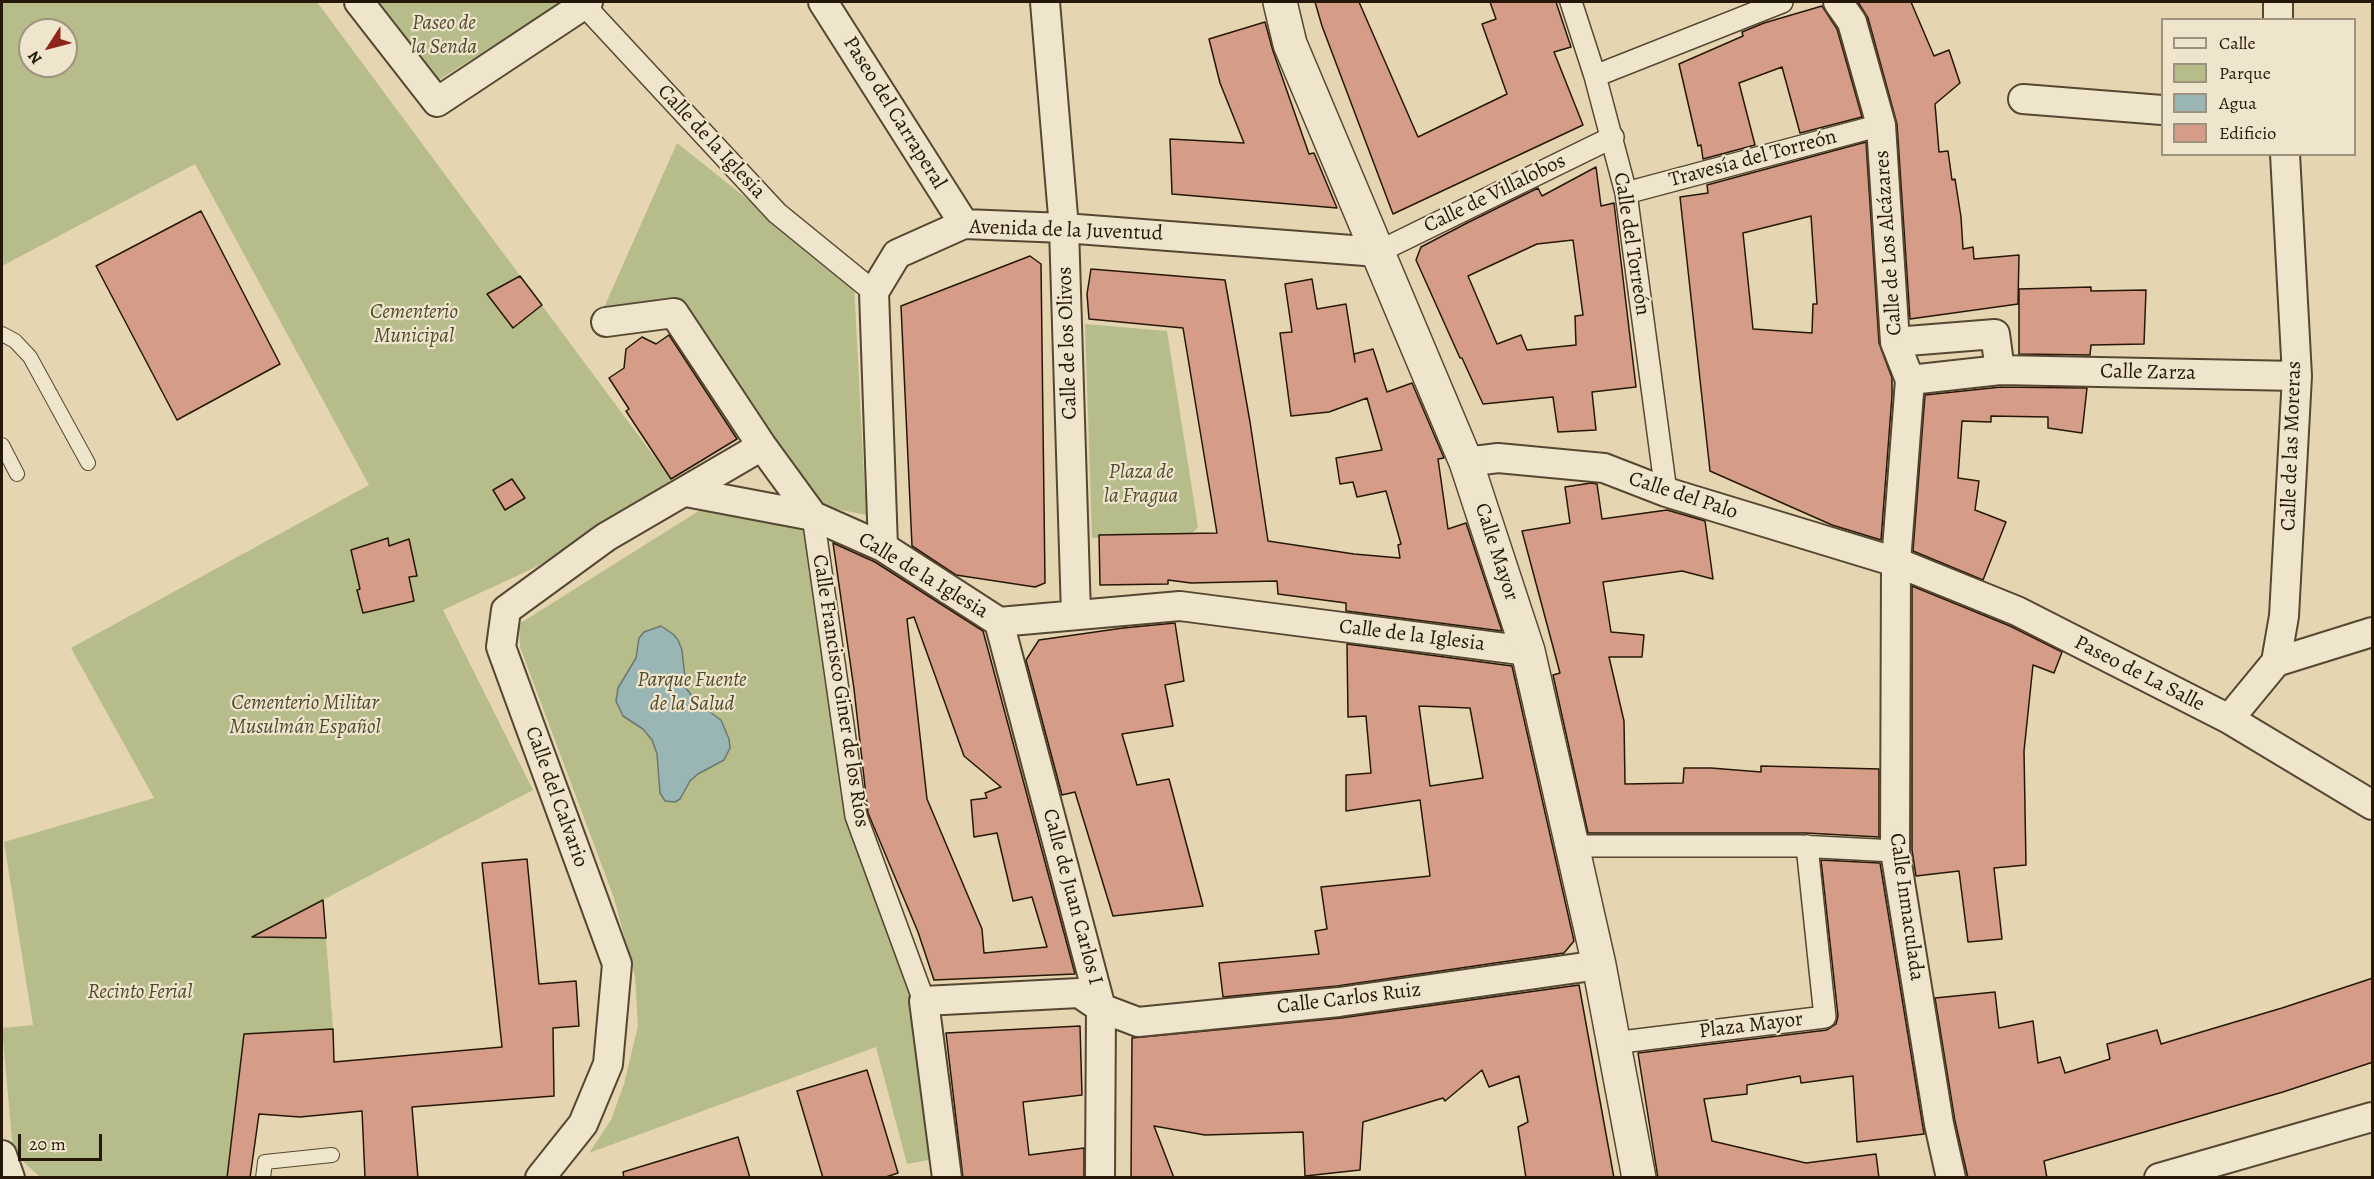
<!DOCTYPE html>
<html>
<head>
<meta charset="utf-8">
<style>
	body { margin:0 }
	#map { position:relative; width:2374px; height:1179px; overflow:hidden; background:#e6d5b1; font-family:Alegreya,serif }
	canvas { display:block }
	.frame { position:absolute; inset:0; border:3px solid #251808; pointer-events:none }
	.legend { position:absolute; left:2161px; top:18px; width:195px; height:138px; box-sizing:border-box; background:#efe4cc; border:2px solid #9e927e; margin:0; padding:8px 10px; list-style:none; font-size:18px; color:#251808 }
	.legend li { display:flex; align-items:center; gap:12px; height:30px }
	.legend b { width:30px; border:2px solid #9e927e }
	.north { position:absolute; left:18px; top:18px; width:60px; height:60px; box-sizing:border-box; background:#efe4cc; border:2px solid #9e927e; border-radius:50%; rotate:234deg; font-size:16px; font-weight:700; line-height:24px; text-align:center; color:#251808 }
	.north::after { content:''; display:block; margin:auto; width:21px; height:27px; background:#8f2418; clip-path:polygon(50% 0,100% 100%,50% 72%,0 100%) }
	.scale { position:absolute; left:18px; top:1134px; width:84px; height:27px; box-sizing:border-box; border:3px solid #251808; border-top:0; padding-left:8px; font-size:18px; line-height:21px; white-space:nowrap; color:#251808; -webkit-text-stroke:4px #efe4cc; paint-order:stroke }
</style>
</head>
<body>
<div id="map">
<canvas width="2374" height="1179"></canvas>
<div class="frame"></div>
<ul class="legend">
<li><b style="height:8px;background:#efe4cc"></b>Calle</li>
<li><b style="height:16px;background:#b6bd8b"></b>Parque</li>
<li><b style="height:16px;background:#99b6b5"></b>Agua</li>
<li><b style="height:16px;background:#d59c87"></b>Edificio</li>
</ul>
<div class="north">N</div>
<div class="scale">20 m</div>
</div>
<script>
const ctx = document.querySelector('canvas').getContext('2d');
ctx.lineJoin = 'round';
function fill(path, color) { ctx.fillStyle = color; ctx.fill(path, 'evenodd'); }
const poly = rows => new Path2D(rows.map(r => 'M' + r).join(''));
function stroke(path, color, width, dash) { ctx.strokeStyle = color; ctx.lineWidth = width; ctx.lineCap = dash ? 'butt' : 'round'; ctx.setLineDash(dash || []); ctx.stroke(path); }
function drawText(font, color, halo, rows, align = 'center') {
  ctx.font = font + ' Alegreya,serif'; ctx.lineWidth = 4.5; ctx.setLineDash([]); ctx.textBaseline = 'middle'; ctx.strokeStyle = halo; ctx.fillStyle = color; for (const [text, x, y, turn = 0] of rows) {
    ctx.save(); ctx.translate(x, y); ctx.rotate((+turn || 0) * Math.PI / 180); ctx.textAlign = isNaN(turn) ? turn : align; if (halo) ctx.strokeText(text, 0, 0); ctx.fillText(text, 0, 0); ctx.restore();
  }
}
fill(poly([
	[2,2,317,2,673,482,538,566,443,610,533,790,254,936,326,938,333,1029,244,1034,227,1177,40,1177,17,1156,13,1151,2,1028,33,1025,4,842,154,798,71,648,369,485,195,164,2,266],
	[30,30,66,30,66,66,30,66],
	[374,2,564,2,437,81],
	[677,143,854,284,866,515,817,505,676,301,602,312],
	[1085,324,1167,331,1198,527,1191,534,1092,538],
	[705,507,813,516,856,816,924,1001,944,1157,907,1164,876,1047,589,1153,611,1120,624,1084,638,1026,635,976,614,898,520,647,519,624]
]), '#b6bd8b');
const water = poly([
	[661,626,673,634,678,640,682,650,686,688,697,703,721,720,729,739,730,748,724,760,698,774,690,781,680,799,675,802,665,801,660,793,657,754,652,740,643,729,623,716,616,701,618,688,636,658,639,638,644,632,661,626]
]);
fill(water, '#99b6b5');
stroke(water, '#6b7770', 1.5);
const building = poly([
	[1315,2,1359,2,1418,137,1507,94,1482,24,1496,19,1490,2,1556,2,1571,47,1554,52,1583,125,1393,214,1322,26,1315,2],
	[1858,2,1911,2,1934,56,1949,50,1960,83,1935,104,1939,152,1948,151,1952,180,1955,179,1961,217,1963,249,1973,247,1974,259,2019,255,2018,304,1910,319,1897,124,1868,18,1858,2],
	[1822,6,1837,29,1862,117,1800,133,1782,67,1739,83,1755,145,1703,159,1701,145,1698,146,1679,64,1743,36,1742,32,1764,23,1822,6],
	[1265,22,1273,51,1309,154,1314,153,1337,208,1172,194,1170,139,1244,143,1220,83,1209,39,1265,22],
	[1866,142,1879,343,1892,378,1892,396,1881,540,1832,525,1710,471,1680,197,1708,193,1707,185,1866,142],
	[1811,216,1817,304,1813,304,1812,333,1753,329,1743,233,1811,216],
	[1596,167,1601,206,1614,203,1636,387,1592,392,1596,430,1558,432,1553,397,1483,404,1462,358,1460,358,1416,260,1421,247,1467,223,1538,188,1542,196,1596,167],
	[1573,240,1583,315,1575,316,1576,345,1527,350,1521,335,1497,344,1468,276,1537,244,1573,240],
	[201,211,280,364,177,420,96,266,201,211],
	[1030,256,1041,264,1045,583,1035,587,956,575,912,546,901,306,1030,256],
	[1091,269,1225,280,1250,422,1268,541,1354,554,1400,558,1398,545,1401,544,1386,491,1357,497,1353,482,1340,484,1336,458,1382,450,1367,398,1329,412,1291,416,1280,333,1292,332,1285,284,1312,279,1317,309,1346,304,1355,362,1354,354,1373,349,1387,392,1412,383,1444,458,1438,459,1448,529,1466,523,1502,631,1346,611,1346,603,1278,594,1277,581,1191,583,1168,580,1168,584,1100,585,1099,535,1217,533,1183,328,1089,319,1087,294,1091,269],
	[520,276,542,305,513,328,487,294,520,276],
	[2091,287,2091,291,2146,290,2144,344,2091,345,2090,355,2019,354,2019,289,2091,287],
	[669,335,737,439,671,479,626,411,629,409,609,378,624,368,626,349,642,337,656,344,669,335],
	[2001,387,2087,388,2082,433,2048,428,2048,417,1991,416,1991,422,1962,421,1958,478,1979,481,1975,510,2006,522,1983,580,1913,551,1925,395,2001,387],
	[512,479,525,498,505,510,493,490,512,479],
	[1591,483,1597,484,1602,519,1667,510,1705,521,1713,579,1682,571,1603,582,1611,632,1644,635,1642,657,1609,657,1624,721,1625,784,1683,783,1684,768,1711,768,1761,772,1761,766,1879,769,1879,837,1806,833,1588,833,1553,675,1560,673,1522,531,1570,523,1565,487,1591,483],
	[388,538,389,546,409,539,417,576,409,577,414,601,363,613,357,590,360,589,351,550,388,538],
	[833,543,875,562,983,631,1075,974,934,980,918,932,868,813,854,689,833,543],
	[914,617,964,756,1001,787,985,793,987,798,971,800,974,837,997,833,1013,901,1032,897,1047,947,984,953,982,929,927,799,907,619,914,617],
	[1912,586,2010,626,2062,652,2054,673,2033,665,2024,751,2026,865,1994,868,2002,939,1968,942,1959,871,1916,876,1912,850,1912,586],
	[1175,623,1184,681,1165,685,1173,726,1122,734,1137,785,1169,779,1203,906,1113,916,1075,792,1062,795,1026,660,1039,640,1123,628,1175,623],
	[1347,644,1512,666,1574,941,1564,953,1337,986,1223,997,1219,963,1319,954,1315,931,1327,929,1321,887,1430,876,1420,800,1346,811,1346,775,1371,773,1366,716,1348,717,1347,644],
	[1419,706,1470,708,1483,778,1430,786,1419,706],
	[527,859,539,984,576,981,579,1026,553,1028,554,1096,412,1107,418,1178,365,1178,362,1111,300,1117,259,1114,250,1178,227,1178,244,1034,333,1029,334,1062,502,1047,482,863,527,859],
	[1821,860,1880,863,1924,1134,1857,1142,1853,1076,1801,1083,1800,1076,1747,1085,1747,1094,1704,1099,1712,1141,1806,1163,1876,1154,1879,1178,1658,1178,1638,1053,1827,1030,1836,1024,1838,1016,1821,860],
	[323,900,326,938,252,937,323,900],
	[2373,978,2373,1062,2283,1092,2044,1161,2047,1178,1968,1178,1955,1121,1935,998,1995,992,1999,1028,2033,1021,2038,1063,2060,1057,2065,1073,2110,1059,2107,1044,2157,1030,2161,1044,2282,1008,2373,978],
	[1579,985,1614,1178,1526,1178,1518,1127,1528,1122,1519,1076,1489,1087,1482,1070,1445,1101,1443,1098,1363,1122,1360,1170,1305,1176,1303,1132,1205,1135,1154,1126,1174,1178,1131,1178,1132,1038,1341,1018,1579,985],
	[1080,1026,1082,1095,1023,1102,1029,1155,1084,1148,1084,1178,963,1178,946,1033,1080,1026],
	[867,1070,898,1173,883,1178,823,1178,797,1091,867,1070],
	[738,1137,750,1178,624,1178,623,1172,738,1137]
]);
fill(building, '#d59c87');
stroke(building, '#251808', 1.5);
const service = poly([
	[2,334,15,341,30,357,88,463],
	[2,445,17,474],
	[263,1178,265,1162,332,1155]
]);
const pedestrian = poly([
	[1571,2,1595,76,1626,193,1666,492],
	[584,5,777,213,874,292],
	[1595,76,1782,2],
	[1626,193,1881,125],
	[1378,252,1613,137],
	[813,516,856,816,924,1001],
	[1572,846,1799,846,1895,851],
	[1613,1043,1825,1017,1807,846]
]);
const minor = poly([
	[359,2,437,102,588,2],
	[823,2,964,224],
	[1045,2,1064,228,1076,614],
	[1838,2,1852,22,1881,125,1895,342,1910,380,1896,562,1895,851,1939,1124,1951,1178],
	[2278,20,2278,2],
	[2023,99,2162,110],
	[606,322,674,313,762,446,813,516,883,547,999,622,1180,606,1528,651],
	[1895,342,1995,334,2000,370],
	[1910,380,2000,370,2297,376],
	[1466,462,1498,458,1604,468,1666,492,1896,562,2017,611,2229,719,2372,805],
	[686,492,813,516],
	[883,547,874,292,897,254,964,224,1064,228,1378,252],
	[999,622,1101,1008,1100,1178],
	[2276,662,2372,632],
	[2229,719,2276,662,2284,616,2297,376,2285,154],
	[2,1155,10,1178],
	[540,1178,583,1124,608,1064,617,964,501,647,506,610,606,537,762,446],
	[947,1178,924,1001,1079,993,1101,1008,1138,1022,1339,1002,1599,965],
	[2159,1178,2372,1117]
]);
const tertiary = poly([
	[1280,2,1290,44,1466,462,1528,651,1599,965,1639,1178]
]);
stroke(service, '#554732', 16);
stroke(pedestrian, '#554732', 24);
stroke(minor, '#554732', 32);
stroke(tertiary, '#554732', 36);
stroke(service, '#efe4cc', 14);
stroke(pedestrian, '#efe4cc', 21);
stroke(minor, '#efe4cc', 28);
stroke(tertiary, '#efe4cc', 33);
drawText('italic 21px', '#504a2f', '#efe4cc', [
	["Paseo de",444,24],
	["la Senda",444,48],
	["Cementerio",414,313],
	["Municipal",414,337],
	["Plaza de",1141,473],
	["la Fragua",1141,497],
	["Parque Fuente",692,681],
	["de la Salud",692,705],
	["Cementerio Militar",305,704],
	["Musulmán Español",305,728],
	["Recinto Ferial",140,993]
]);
drawText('21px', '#251808', '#efe4cc', [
	["Paseo del Carraperal",894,113,58],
	["Calle de la Iglesia",711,142,47],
	["Travesía del Torreón",1753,159,-15],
	["Calle de Villalobos",1495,194,-26],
	["Avenida de la Juventud",1066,231,2],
	["Calle de Los Alcázares",1889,243,-94],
	["Calle del Torreón",1631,244,81],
	["Calle de los Olivos",1068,343,-92],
	["Calle Zarza",2148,373,1],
	["Calle de las Moreras",2292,446,-88],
	["Calle del Palo",1683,496,18],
	["Calle Mayor",1496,552,72],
	["Calle de la Iglesia",923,576,31],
	["Calle de la Iglesia",1412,636,7],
	["Paseo de La Salle",2139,674,27],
	["Calle Francisco Giner de los Ríos",840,691,81],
	["Calle del Calvario",556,797,70],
	["Calle de Juan Carlos I",1072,897,75],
	["Calle Inmaculada",1906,907,82],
	["Calle Carlos Ruiz",1349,999,-7],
	["Plaza Mayor",1751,1026,-7]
]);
</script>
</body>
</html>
